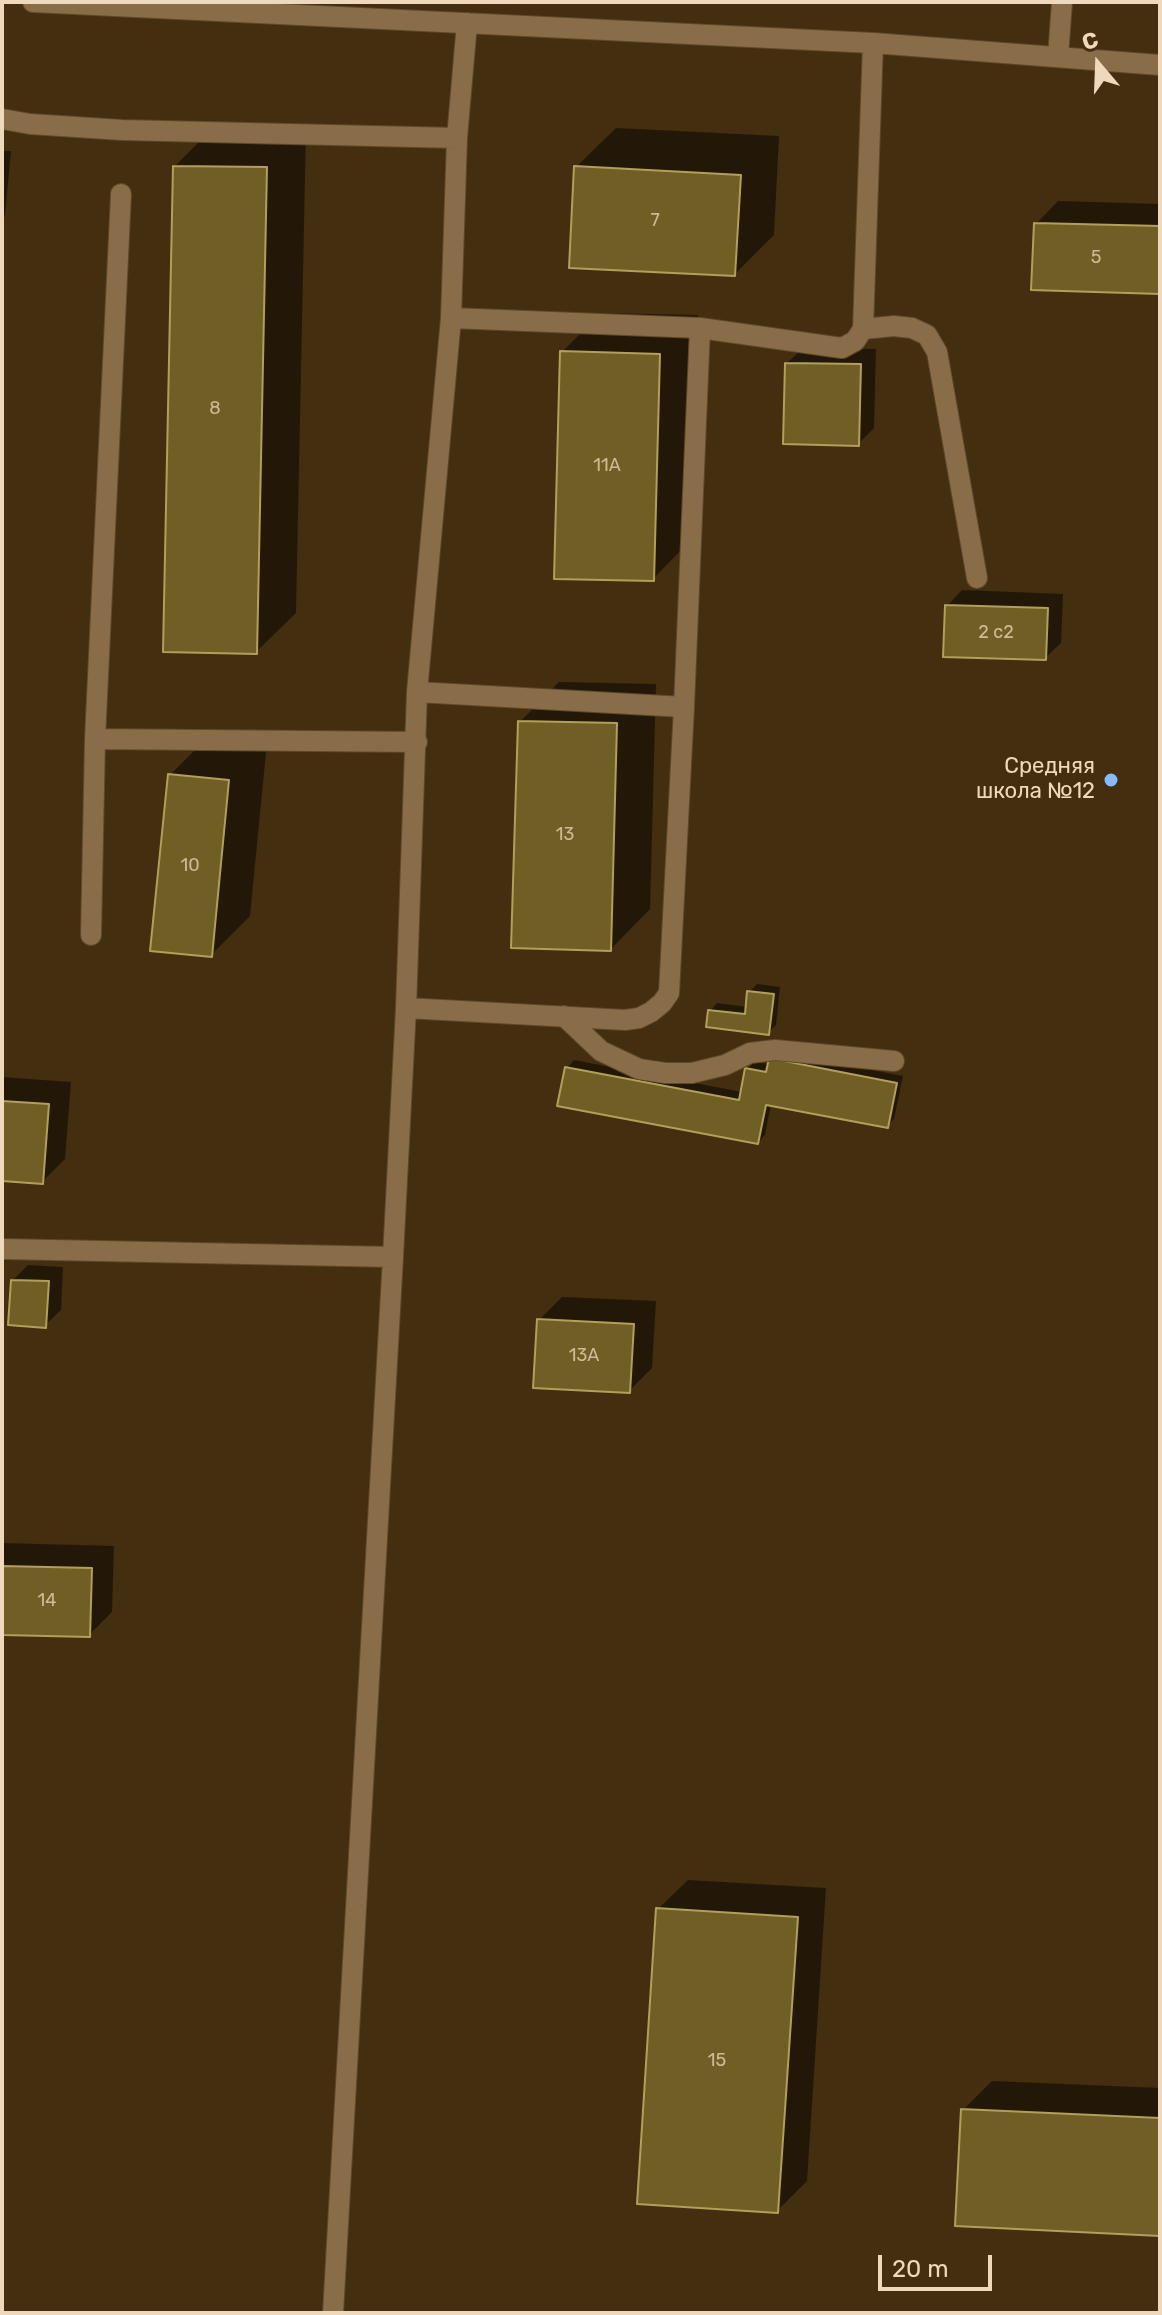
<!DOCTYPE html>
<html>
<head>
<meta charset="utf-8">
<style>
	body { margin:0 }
	#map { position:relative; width:1162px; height:2315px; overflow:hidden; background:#432e0f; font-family:Rubik,sans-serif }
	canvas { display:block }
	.frame { position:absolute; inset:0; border:4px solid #efd9bc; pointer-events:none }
	.north { position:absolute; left:1058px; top:24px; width:80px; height:80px; -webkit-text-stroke:6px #432e0f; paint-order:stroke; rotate:341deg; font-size:22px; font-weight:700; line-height:32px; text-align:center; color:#efd9bc }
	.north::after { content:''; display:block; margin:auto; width:28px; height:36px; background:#efd9bc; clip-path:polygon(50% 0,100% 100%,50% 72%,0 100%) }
	.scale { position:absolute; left:878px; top:2255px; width:114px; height:36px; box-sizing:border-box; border:4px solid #efd9bc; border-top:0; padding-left:10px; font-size:24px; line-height:28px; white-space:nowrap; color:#efd9bc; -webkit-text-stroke:6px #432e0f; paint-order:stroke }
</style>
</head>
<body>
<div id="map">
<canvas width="1162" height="2315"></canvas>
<div class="frame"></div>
<div class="north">С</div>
<div class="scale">20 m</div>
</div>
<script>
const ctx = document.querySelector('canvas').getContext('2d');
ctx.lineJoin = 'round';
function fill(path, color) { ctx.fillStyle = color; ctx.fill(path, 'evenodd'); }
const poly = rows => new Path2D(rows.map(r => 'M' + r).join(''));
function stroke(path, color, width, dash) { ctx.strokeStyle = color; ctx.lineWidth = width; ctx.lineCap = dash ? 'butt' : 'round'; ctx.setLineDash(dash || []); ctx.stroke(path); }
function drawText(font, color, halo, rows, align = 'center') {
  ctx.font = font + ' Rubik,sans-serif'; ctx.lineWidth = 6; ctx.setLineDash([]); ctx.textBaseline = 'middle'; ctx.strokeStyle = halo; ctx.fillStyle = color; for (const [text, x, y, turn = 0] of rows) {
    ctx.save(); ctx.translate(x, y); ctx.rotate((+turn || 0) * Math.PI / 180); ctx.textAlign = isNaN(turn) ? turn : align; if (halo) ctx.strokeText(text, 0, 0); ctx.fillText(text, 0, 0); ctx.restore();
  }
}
fill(poly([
	[214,127,306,128,296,613,256,652,175,166],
	[616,128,779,136,774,235,735,274,576,167],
	[2,151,11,151,5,215,2,219],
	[1058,201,1160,204,1160,292,1036,224],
	[601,313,698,315,692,539,653,579,562,352],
	[803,348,876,349,874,428,858,444,787,363],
	[962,590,1063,594,1061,643,1045,658,947,606],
	[559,682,656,684,650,909,611,949,520,722],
	[209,736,267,742,250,916,211,955,170,775],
	[757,984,780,987,776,1025,768,1033,710,1011,717,1003,748,1007,749,992],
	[778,1052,903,1076,894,1119,887,1126,771,1104,765,1135,758,1142,567,1068,574,1060,742,1092,747,1069,754,1062,770,1064],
	[2,1077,71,1082,65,1159,42,1182,2,1179],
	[28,1265,63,1267,61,1310,45,1325,12,1281],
	[562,1297,656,1301,652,1368,629,1391,539,1320],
	[2,1543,114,1546,112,1612,89,1635,2,1633],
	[688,1880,826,1888,807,2181,777,2211,658,1909],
	[992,2081,1160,2088,1160,2234,963,2110]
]), '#0007');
const building = poly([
	[173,166,267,167,257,654,163,652,173,166],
	[574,166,741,175,735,276,569,268,574,166],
	[1034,223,1160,226,1160,294,1031,290,1034,223],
	[560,351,660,354,654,581,554,579,560,351],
	[785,363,861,364,859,446,783,444,785,363],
	[945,605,1048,608,1046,660,943,657,945,605],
	[518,721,617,723,611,951,511,948,518,721],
	[168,774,229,780,212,957,150,951,168,774],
	[747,991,774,994,769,1035,706,1027,708,1010,745,1014,747,991],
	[769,1058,897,1083,888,1128,766,1105,758,1144,557,1106,565,1067,739,1100,745,1068,766,1072,769,1058],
	[2,1101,49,1104,43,1184,2,1181,2,1101],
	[11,1280,49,1281,46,1328,8,1325,11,1280],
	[537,1319,634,1324,630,1393,533,1388,537,1319],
	[2,1566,92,1568,90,1637,2,1635,2,1566],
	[656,1908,798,1917,778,2213,637,2204,656,1908],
	[961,2109,1160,2118,1160,2236,955,2226,961,2109]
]);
fill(building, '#6f5f25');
stroke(building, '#b29f5b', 2);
const minor = poly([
	[33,2,873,43,1160,65],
	[1058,57,1062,2],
	[2,119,30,124,122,130,457,138],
	[451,318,700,328,842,348,855,341,863,329,873,43],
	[863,329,894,326,912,328,927,335,937,352,977,578],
	[417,692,684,707],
	[95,739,417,742],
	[91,935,95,739,121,194],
	[406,1008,625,1020,639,1018,651,1012,662,1003,669,993,684,707,700,328],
	[564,1016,601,1051,639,1069,665,1073,692,1073,725,1065,750,1053,775,1050,894,1061],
	[2,1249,393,1257,406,1008,417,692,451,318,457,138,467,23],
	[333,2313,393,1257]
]);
stroke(minor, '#5f492b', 22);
stroke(minor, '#896d48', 20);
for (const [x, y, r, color] of [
	[1111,780,8,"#86bbfb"]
]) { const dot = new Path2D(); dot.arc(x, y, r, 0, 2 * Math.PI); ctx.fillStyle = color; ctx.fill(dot); stroke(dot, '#432e0f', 3); }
drawText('18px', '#cfba96', null, [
	["7",655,221],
	["5",1096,258],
	["8",215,409],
	["11А",607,466],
	["2 с2",996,633],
	["13",565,835],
	["10",190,866],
	["13А",584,1356],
	["14",47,1601],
	["15",717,2061]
]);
drawText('22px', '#efd9bc', '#432e0f', [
	["Средняя",1095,767],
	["школа №12",1095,792]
], 'right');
</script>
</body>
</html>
